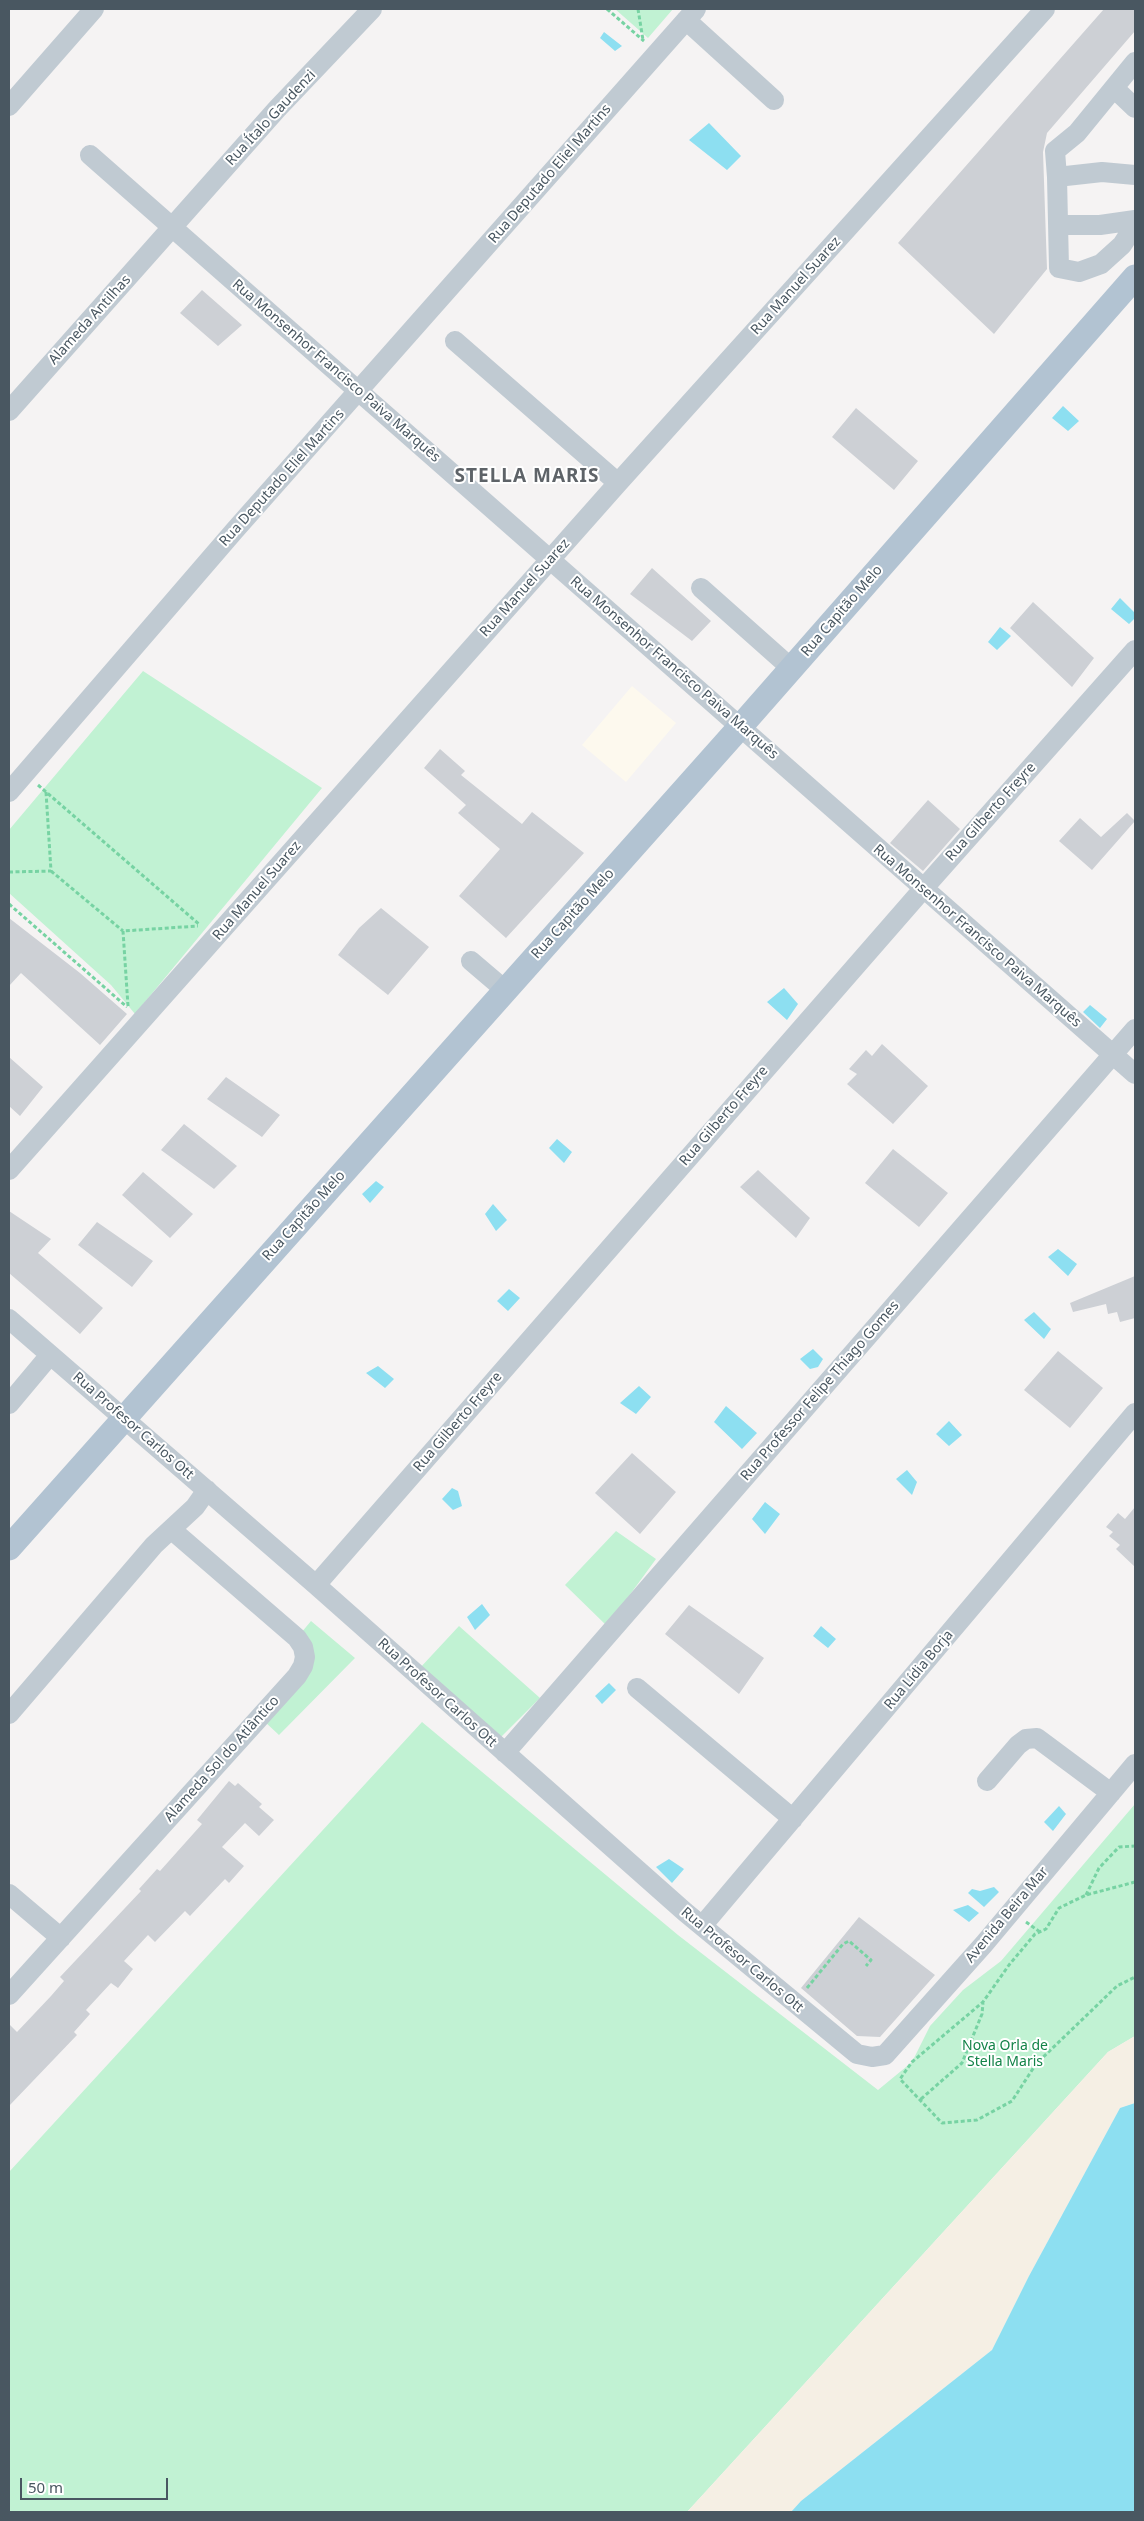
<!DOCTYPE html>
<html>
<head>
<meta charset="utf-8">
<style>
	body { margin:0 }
	#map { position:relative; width:1144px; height:2521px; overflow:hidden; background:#f5f3f3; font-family:"Noto Sans",sans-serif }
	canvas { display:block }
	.frame { position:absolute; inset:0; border:10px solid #495761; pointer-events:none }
	.scale { position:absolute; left:20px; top:2478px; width:148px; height:22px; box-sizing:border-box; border:2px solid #495761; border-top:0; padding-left:6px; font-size:15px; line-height:18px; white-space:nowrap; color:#495761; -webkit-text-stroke:4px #fff; paint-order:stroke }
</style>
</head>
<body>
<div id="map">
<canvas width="1144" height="2521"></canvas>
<div class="frame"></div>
<div class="scale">50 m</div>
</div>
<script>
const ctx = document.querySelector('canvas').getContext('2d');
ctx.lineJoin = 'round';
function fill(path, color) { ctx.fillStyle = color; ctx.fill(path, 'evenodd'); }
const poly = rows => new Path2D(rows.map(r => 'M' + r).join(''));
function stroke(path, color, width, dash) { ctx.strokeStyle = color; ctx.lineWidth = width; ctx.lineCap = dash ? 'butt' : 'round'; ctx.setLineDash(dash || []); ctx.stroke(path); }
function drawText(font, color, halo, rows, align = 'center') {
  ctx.font = font + ' "Noto Sans",sans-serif'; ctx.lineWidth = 4; ctx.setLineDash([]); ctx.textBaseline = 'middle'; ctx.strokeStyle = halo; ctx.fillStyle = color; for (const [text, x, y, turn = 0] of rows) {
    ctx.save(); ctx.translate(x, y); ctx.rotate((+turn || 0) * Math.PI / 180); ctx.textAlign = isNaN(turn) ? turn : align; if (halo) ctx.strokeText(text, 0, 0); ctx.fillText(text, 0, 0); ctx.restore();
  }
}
fill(poly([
	[632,686,676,723,626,782,582,745]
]), '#fdf9ee');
fill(poly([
	[615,9,673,9,648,38],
	[143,671,322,788,135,1014,111,985,9,893,9,830],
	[616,1531,656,1559,607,1626,565,1585],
	[311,1621,355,1658,279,1735,265,1722,313,1662,301,1633],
	[459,1626,540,1698,499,1739,419,1669],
	[422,1722,678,1935,878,2090,912,2062,930,2026,963,1990,1001,1961,1135,1804,1135,2036,1108,2052,687,2512,9,2512,9,2172]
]), '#c1f2d3');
fill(poly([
	[1135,2036,1135,2103,1120,2108,1029,2276,992,2350,801,2501,791,2512,687,2512,1108,2052]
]), '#f5efe4');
fill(poly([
	[604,32,622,46,615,51,600,38],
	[709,123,741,156,727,170,689,140],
	[1063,406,1079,421,1068,431,1052,418],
	[1120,598,1135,613,1135,618,1129,624,1111,609],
	[1000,627,1011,636,997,650,988,642],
	[784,988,798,1004,787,1020,767,1002],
	[1090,1005,1107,1019,1100,1028,1083,1012],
	[557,1139,572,1152,564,1163,549,1148],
	[376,1181,384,1187,370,1203,362,1194],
	[493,1204,507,1220,496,1231,485,1214],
	[1058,1249,1077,1264,1068,1276,1048,1257],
	[509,1289,520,1298,508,1311,497,1301],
	[1034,1312,1051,1329,1044,1339,1024,1320],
	[813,1349,823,1359,818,1367,810,1369,800,1359],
	[378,1366,394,1379,385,1388,366,1373],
	[639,1386,651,1397,636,1414,620,1403],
	[726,1406,757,1433,742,1449,714,1422],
	[949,1421,962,1435,949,1446,936,1434],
	[907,1470,917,1482,912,1495,896,1479],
	[452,1488,458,1491,462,1506,453,1510,442,1499],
	[765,1502,780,1514,765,1534,752,1519],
	[482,1604,490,1615,475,1630,467,1617],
	[821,1626,836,1639,828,1648,813,1636],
	[609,1683,616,1690,602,1704,595,1696],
	[1059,1806,1066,1814,1053,1831,1044,1822],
	[669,1859,684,1869,672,1883,656,1867],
	[994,1887,999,1892,984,1907,968,1893,972,1889,980,1891],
	[968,1905,979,1913,969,1922,953,1910],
	[1135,2103,1135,2512,791,2512,801,2501,992,2350,1029,2276,1120,2108]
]), '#8ddff1');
fill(poly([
	[1104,9,1135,9,1135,31,1047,133,1043,152,1047,269,994,334,898,243],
	[202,290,242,325,218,346,180,313],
	[856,408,918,461,894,490,832,437],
	[652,568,711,621,692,641,630,594],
	[1033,602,1094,658,1072,687,1010,628],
	[440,749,465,771,461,775,522,824,532,812,584,853,506,938,459,896,500,849,458,813,466,805,424,768],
	[928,800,960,829,923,871,890,843],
	[1127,813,1135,821,1092,870,1059,841,1080,818,1101,837],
	[381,908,429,947,388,995,338,955,359,928],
	[9,918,80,973,127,1014,100,1045,21,973,9,986],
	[882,1044,928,1086,893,1124,847,1084,857,1074,849,1069,866,1050,872,1056],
	[9,1057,43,1087,20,1116,9,1106],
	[226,1077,280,1115,262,1137,207,1099],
	[184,1124,237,1166,214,1189,161,1150],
	[893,1149,948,1193,919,1227,865,1183],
	[758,1170,810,1218,796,1238,740,1187],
	[143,1172,193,1214,170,1238,122,1195],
	[9,1211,51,1239,38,1253,103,1308,80,1334,9,1273],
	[97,1222,153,1261,132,1287,78,1245],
	[1135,1276,1135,1318,1120,1322,1117,1312,1108,1314,1106,1304,1073,1312,1070,1303],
	[1058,1351,1103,1388,1070,1428,1024,1390],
	[632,1453,676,1492,640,1534,595,1493],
	[1135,1507,1135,1567,1116,1549,1120,1545,1109,1536,1113,1532,1106,1527,1118,1513,1125,1519],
	[689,1605,764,1658,739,1694,665,1634],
	[229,1781,235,1786,238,1783,262,1804,259,1807,274,1820,259,1836,245,1823,222,1847,244,1866,229,1883,225,1879,190,1916,185,1911,155,1942,148,1935,124,1961,133,1969,118,1988,111,1983,86,2010,90,2014,74,2032,77,2035,9,2106,9,2024,17,2032,51,1996,64,1981,60,1977,141,1891,139,1889,157,1869,160,1871,202,1824,197,1820],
	[859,1917,935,1975,880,2037,857,2036,801,1988]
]), '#cdd0d5');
stroke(poly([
	[607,9,644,41],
	[638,9,643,40],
	[38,785,200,925],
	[51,871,123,931],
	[9,872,51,871,46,792],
	[9,904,127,1007],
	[128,1006,123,931,198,926],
	[1135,1882,1086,1895,1059,1908,1046,1929,1035,1934,1009,1965,983,2002,912,2062,900,2079,942,2123,977,2120,1012,2101,1036,2064,1117,1986,1135,1977],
	[1086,1895,1099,1868,1119,1847,1135,1846],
	[1026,1922,1040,1932],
	[807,1988,843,1944,849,1941,871,1960,866,1966],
	[921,2099,962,2063,982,2014,983,2003]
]), '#77d3a3', 3, [4, 2.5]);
stroke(poly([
	[686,20,774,100],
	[1135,62,1077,133,1055,151,1057,177,1102,172,1135,175],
	[1114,88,1135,108],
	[9,106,94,9],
	[90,155,1135,1074],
	[1057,177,1059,268,1079,272,1101,264,1122,245,1135,225],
	[1058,225,1100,225,1135,220],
	[455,341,618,483],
	[9,411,277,109,372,9],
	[701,588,791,668],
	[9,792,235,530,696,9],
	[471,961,505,990],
	[9,1170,618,483,1045,9],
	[9,1319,316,1585,685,1912,857,2054,872,2057,885,2055,984,1944,1135,1764],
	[9,1404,50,1355],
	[316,1585,923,889,1135,650],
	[637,1688,793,1819],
	[9,1714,154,1545,195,1507,207,1490],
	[505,1753,1135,1029],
	[987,1781,1018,1745,1026,1739,1037,1738,1111,1793],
	[9,1894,61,1938],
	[702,1926,1135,1413],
	[9,1995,297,1676,303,1666,305,1657,303,1647,297,1638,172,1530]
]), '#c0cad2', 20);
stroke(poly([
	[9,1548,740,727,1135,277]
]), '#b2c3d2', 25);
drawText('14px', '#495761', '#fff', [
	["Rua Ítalo Gaudenzi",271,118,-47],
	["Rua Deputado Eliel Martins",550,174,-49],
	["Rua Manuel Suarez",796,286,-48],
	["Alameda Antilhas",90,320,-48],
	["Rua Monsenhor Francisco Paiva Marquês",336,371,41],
	["Rua Deputado Eliel Martins",282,478,-48],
	["Rua Manuel Suarez",525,588,-48],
	["Rua Capitão Melo",842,611,-49],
	["Rua Monsenhor Francisco Paiva Marquês",674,668,41],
	["Rua Gilberto Freyre",991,812,-48],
	["Rua Manuel Suarez",257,891,-49],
	["Rua Capitão Melo",573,914,-48],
	["Rua Monsenhor Francisco Paiva Marquês",977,936,41],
	["Rua Gilberto Freyre",724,1116,-49],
	["Rua Capitão Melo",304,1216,-48],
	["Rua Professor Felipe Thiago Gomes",820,1391,-49],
	["Rua Gilberto Freyre",458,1422,-49],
	["Rua Profesor Carlos Ott",133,1426,41],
	["Rua Lídia Borja",919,1670,-50],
	["Rua Profesor Carlos Ott",437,1693,42],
	["Alameda Sol do Atlântico",222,1759,-48],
	["Avenida Beira Mar",1007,1915,-50],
	["Rua Profesor Carlos Ott",742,1960,40]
]);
drawText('14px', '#138348', '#fff', [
	["Nova Orla de",1005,2046],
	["Stella Maris",1005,2062]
]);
ctx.letterSpacing = '1px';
drawText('bold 19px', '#5e6368', '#fff', [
	["STELLA MARIS",527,477]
]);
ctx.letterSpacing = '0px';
</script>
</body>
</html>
